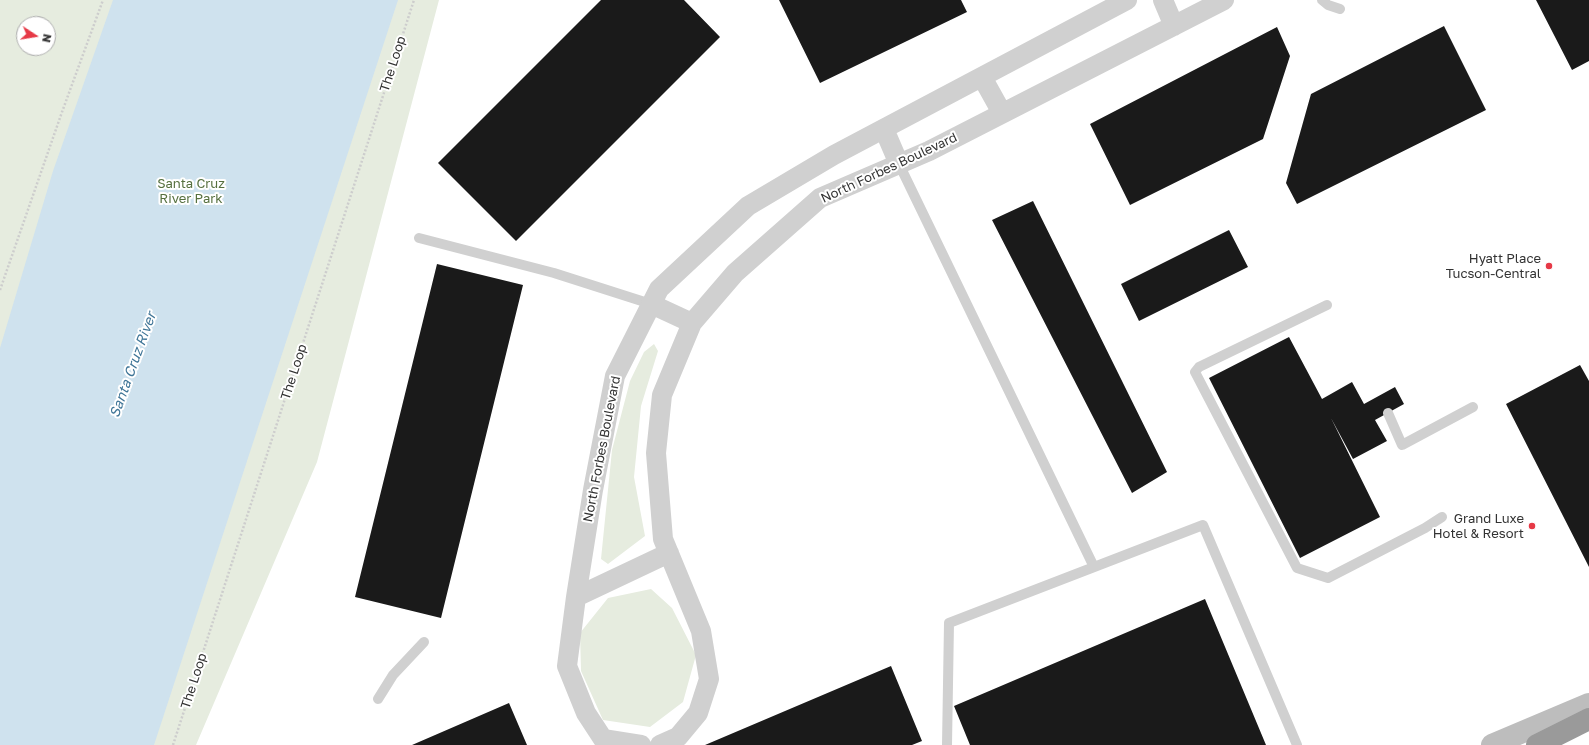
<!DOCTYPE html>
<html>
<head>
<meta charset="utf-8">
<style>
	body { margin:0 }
	#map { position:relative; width:1589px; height:745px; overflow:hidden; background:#fff; font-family:"Golos Text",sans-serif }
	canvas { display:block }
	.north { position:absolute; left:16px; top:16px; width:40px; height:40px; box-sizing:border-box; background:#fff; border:1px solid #adadad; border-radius:50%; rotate:102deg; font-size:11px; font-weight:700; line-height:16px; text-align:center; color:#333 }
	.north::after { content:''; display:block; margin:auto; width:14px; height:18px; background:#e63946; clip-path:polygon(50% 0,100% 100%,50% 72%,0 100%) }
</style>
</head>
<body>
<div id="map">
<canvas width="1589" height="745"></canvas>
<div class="north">N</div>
</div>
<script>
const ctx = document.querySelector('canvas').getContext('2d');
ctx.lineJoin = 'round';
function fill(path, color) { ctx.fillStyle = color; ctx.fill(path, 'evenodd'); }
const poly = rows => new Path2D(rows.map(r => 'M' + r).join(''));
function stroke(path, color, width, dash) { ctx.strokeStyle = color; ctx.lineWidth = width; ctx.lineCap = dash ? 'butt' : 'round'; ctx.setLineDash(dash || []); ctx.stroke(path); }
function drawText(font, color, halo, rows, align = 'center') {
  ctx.font = font + ' "Golos Text",sans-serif'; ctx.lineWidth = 4; ctx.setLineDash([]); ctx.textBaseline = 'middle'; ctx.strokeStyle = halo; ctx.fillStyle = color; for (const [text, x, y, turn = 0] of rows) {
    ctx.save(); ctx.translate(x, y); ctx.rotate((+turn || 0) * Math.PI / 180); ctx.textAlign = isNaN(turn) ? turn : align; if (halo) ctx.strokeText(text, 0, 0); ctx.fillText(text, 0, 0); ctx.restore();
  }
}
fill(poly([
	[0,0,439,0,317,462,196,745,0,745],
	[24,24,48,24,48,48,24,48],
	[654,344,658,351,641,406,634,477,645,536,608,564,601,559,612,450,630,381,644,352],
	[651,589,672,608,696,655,683,702,650,727,603,720,581,671,580,633,608,598]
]), '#e6ecdf');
fill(poly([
	[113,0,398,0,154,745,0,745,0,348,53,171]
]), '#cfe2ee');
fill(poly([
	[601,0,684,0,720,37,516,241,438,163],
	[779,0,961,0,967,12,820,83],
	[1536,0,1589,0,1589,61,1572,70],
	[1444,26,1486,110,1297,204,1286,183,1311,94],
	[1277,27,1290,56,1263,139,1130,205,1090,124],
	[1033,201,1167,472,1132,493,992,220],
	[1229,230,1248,267,1139,321,1121,284],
	[437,264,523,285,441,618,355,597],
	[1289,337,1322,399,1352,382,1364,404,1395,387,1404,404,1375,420,1387,441,1353,459,1331,418,1380,517,1300,558,1209,378],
	[1580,365,1589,381,1589,567,1506,404],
	[1205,599,1266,745,970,745,954,706],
	[891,666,922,741,912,745,705,745],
	[509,703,527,745,412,745]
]), '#1a1a1a');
stroke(poly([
	[0,290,62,112,103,0],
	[173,745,414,0]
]), '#cdcdcd', 2.5, [2, 2]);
stroke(poly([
	[1322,0,1328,5,1340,9],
	[899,164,1094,567],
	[419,238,554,273,651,304],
	[1327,305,1199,367,1195,372,1297,568,1328,578,1425,528,1442,517],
	[1388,413,1402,445,1473,407],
	[378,699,393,675,424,642],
	[947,745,949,623,1203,525,1297,745]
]), '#d0d0d0', 10);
stroke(poly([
	[1163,0,1174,26],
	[982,77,1002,113],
	[884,129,899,164],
	[651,304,692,323],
	[576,597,669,553],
	[641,745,603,739,586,713,567,666,576,597,593,490,615,376,659,289,748,206,834,155,1127,0],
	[660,745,678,737,698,713,709,679,701,631,663,539,656,453,662,395,692,323,735,273,820,198,929,151,1224,0]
]), '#d0d0d0', 20);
stroke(poly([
	[1492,745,1589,704]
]), '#bdbdbd', 22);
stroke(poly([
	[1537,745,1589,719]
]), '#9a9a9a', 22);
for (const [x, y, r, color] of [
	[1549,266,4,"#e63946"],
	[1532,526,4,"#e63946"]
]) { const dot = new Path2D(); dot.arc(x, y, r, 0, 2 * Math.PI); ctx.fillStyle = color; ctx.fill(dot); stroke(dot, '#fff', 1.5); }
drawText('13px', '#333', '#fff', [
	["The Loop",393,64,-72],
	["North Forbes Boulevard",889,168,-25],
	["The Loop",294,372,-72],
	["North Forbes Boulevard",602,449,-79],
	["The Loop",194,681,-72]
]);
drawText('13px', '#56703f', '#fff', [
	["Santa Cruz",191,184],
	["River Park",191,199]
]);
drawText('13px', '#333', '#fff', [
	["Hyatt Place",1541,259],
	["Tucson-Central",1541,274],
	["Grand Luxe",1524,519],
	["Hotel & Resort",1524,534]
], 'right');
drawText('italic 14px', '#3f7597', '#fff', [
	["Santa Cruz River",133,365,-70]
]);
</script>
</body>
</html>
